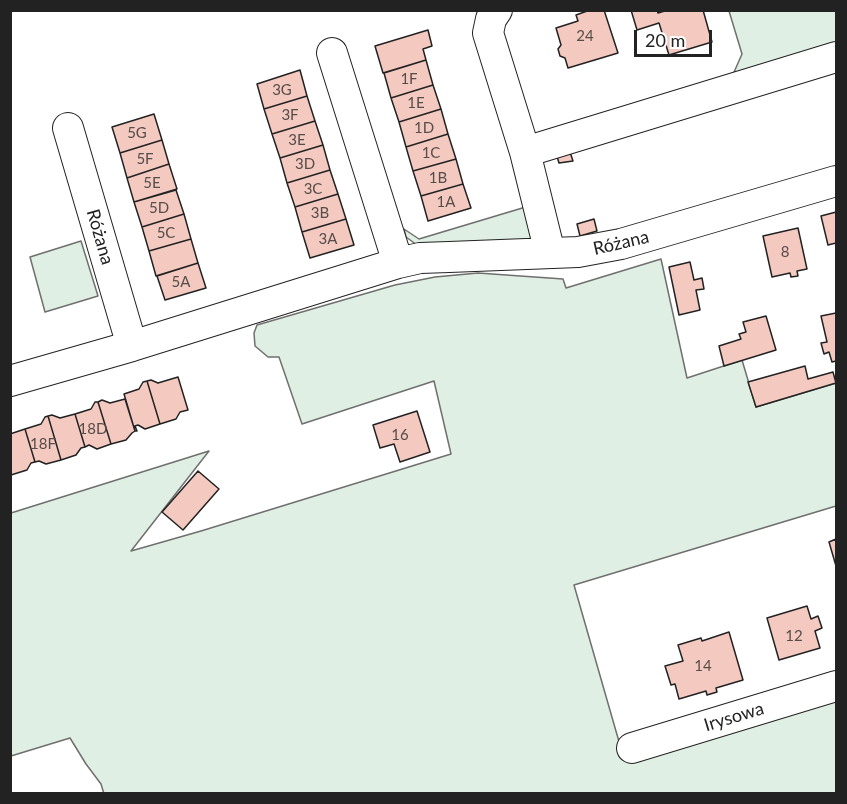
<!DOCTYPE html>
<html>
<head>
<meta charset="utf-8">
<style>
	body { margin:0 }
	#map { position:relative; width:847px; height:804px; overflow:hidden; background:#fff; font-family:Lato,sans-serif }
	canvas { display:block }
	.frame { position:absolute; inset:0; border:12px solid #222; pointer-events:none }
	.scale { position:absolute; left:634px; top:30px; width:78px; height:27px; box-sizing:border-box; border:3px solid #222; border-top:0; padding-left:8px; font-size:18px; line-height:21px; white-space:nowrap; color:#222; -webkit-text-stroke:4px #fff; paint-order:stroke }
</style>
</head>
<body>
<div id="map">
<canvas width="847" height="804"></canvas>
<div class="frame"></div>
<div class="scale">20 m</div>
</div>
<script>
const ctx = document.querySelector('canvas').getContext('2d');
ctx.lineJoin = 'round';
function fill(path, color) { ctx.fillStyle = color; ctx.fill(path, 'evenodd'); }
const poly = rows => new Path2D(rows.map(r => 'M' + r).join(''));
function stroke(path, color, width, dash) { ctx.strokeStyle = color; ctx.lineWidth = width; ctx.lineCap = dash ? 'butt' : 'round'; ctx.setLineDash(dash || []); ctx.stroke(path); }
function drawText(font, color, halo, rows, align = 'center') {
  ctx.font = font + ' Lato,sans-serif'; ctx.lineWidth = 4.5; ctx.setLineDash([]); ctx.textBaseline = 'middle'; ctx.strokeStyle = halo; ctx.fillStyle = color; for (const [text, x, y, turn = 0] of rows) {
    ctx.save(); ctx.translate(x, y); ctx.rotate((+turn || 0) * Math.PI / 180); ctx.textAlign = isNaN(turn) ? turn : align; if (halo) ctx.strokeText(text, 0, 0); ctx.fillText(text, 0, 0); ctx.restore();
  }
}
const green = poly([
	[729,11,836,11,836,47,731,79,742,54,729,11],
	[529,206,535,226,531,240,417,245,406,237,404,229,419,239,529,206],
	[81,241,98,296,45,312,30,257,81,241],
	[661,259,687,378,742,360,756,407,836,383,836,506,574,585,624,759,836,695,836,793,104,794,101,784,86,764,70,738,11,756,11,513,209,451,131,551,201,531,451,454,434,381,302,424,279,357,268,357,255,346,254,333,257,325,395,285,435,277,478,273,563,279,566,288,661,259]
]);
fill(green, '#e0efe3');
stroke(green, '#6f6f6f', 1.5);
const building = poly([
	[590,10,604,10,618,53,568,68,565,58,560,56,558,49,561,45,556,28,578,21,576,15,590,10],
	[631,10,657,10,658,13,668,10,703,10,712,42,669,55,659,23,637,30,631,10],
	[428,30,432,46,423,49,426,60,383,73,375,46,428,30],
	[426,60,433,85,391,98,384,73,426,60],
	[300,70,307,96,264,109,257,84,300,70],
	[433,85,441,109,399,122,391,98,433,85],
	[307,96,315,121,272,134,264,109,307,96],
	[441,109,448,134,406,147,399,122,441,109],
	[154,114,162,140,120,153,112,127,154,114],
	[315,121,323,145,280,158,272,134,315,121],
	[448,134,456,159,413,171,406,147,448,134],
	[162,140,169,164,127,178,120,153,162,140],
	[323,145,330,170,287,183,280,158,323,145],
	[569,149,573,161,559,163,556,153,569,149],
	[456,159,463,184,421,196,413,171,456,159],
	[169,164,177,189,134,202,127,178,169,164],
	[330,170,338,194,295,207,287,183,330,170],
	[463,184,471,208,428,221,421,196,463,184],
	[176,190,184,214,142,227,134,202,176,190],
	[338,194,346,219,302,232,295,207,338,194],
	[836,212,836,243,828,245,821,216,836,212],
	[184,214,191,239,149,251,142,227,184,214],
	[346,219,354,245,310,258,302,232,346,219],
	[594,219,597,231,580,236,577,224,594,219],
	[798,228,807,269,797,271,798,276,791,277,790,273,772,277,763,236,798,228],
	[191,239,198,263,156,276,149,251,191,239],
	[690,262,694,280,702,278,704,289,696,290,700,310,679,315,669,267,690,262],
	[198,263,206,288,165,300,157,276,198,263],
	[836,313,836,361,832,362,829,352,824,354,821,343,827,342,821,316,836,313],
	[766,316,776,350,724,366,719,346,741,339,739,334,746,332,743,322,766,316],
	[805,366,808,379,833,372,836,383,756,407,748,382,805,366],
	[178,377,188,410,180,412,176,419,160,424,147,381,151,380,158,383,178,377],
	[147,381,160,424,145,429,138,425,135,426,137,431,135,431,124,394,139,389,143,382,147,381],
	[125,399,135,431,132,433,126,440,111,444,98,402,102,400,110,403,125,399],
	[95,402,98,402,111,444,97,449,89,445,85,447,75,414,91,409,95,402],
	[417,411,430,452,400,462,394,444,380,448,373,425,417,411],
	[75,414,85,447,81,448,76,455,61,460,48,416,52,415,60,418,75,414],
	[48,416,61,460,46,464,39,461,35,462,25,429,41,424,45,417,48,416],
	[25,429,35,462,31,463,27,470,11,475,10,434,25,429],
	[198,471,219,489,183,530,162,512,198,471],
	[836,539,836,566,829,542,836,539],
	[807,606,811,619,818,616,822,628,815,631,820,648,779,660,767,618,807,606],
	[729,632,743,680,716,688,717,692,707,695,706,691,679,699,675,684,671,685,665,666,683,661,678,645,701,638,702,641,729,632]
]);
fill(building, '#f3c9c0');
stroke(building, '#222', 1.5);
const minor = poly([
	[497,10,491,19,488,33,525,152,550,253],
	[332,53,398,263],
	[68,128,132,346],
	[525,152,836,57],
	[10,381,132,346,398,263,420,258,449,257,578,252,621,244,836,181],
	[632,748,836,686]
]);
stroke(minor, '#222', 32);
stroke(minor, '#fff', 30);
drawText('15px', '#564c4a', null, [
	["24",585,36],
	["1F",409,79],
	["3G",282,90],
	["1E",416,103],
	["3F",290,115],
	["1D",424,128],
	["5G",137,133],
	["3E",297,140],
	["1C",431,153],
	["5F",145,159],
	["3D",305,164],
	["1B",438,178],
	["5E",152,183],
	["3C",313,189],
	["1A",446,202],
	["5D",159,208],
	["3B",320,213],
	["5C",166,233],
	["3A",328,239],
	["8",785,252],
	["5A",181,282],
	["18D",93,429],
	["16",400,435],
	["18F",43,444],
	["12",794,636],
	["14",703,666]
]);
drawText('18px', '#222', '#fff', [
	["Różana",100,237,74],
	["Różana",621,243,-13],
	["Irysowa",734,717,-17]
]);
</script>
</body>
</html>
